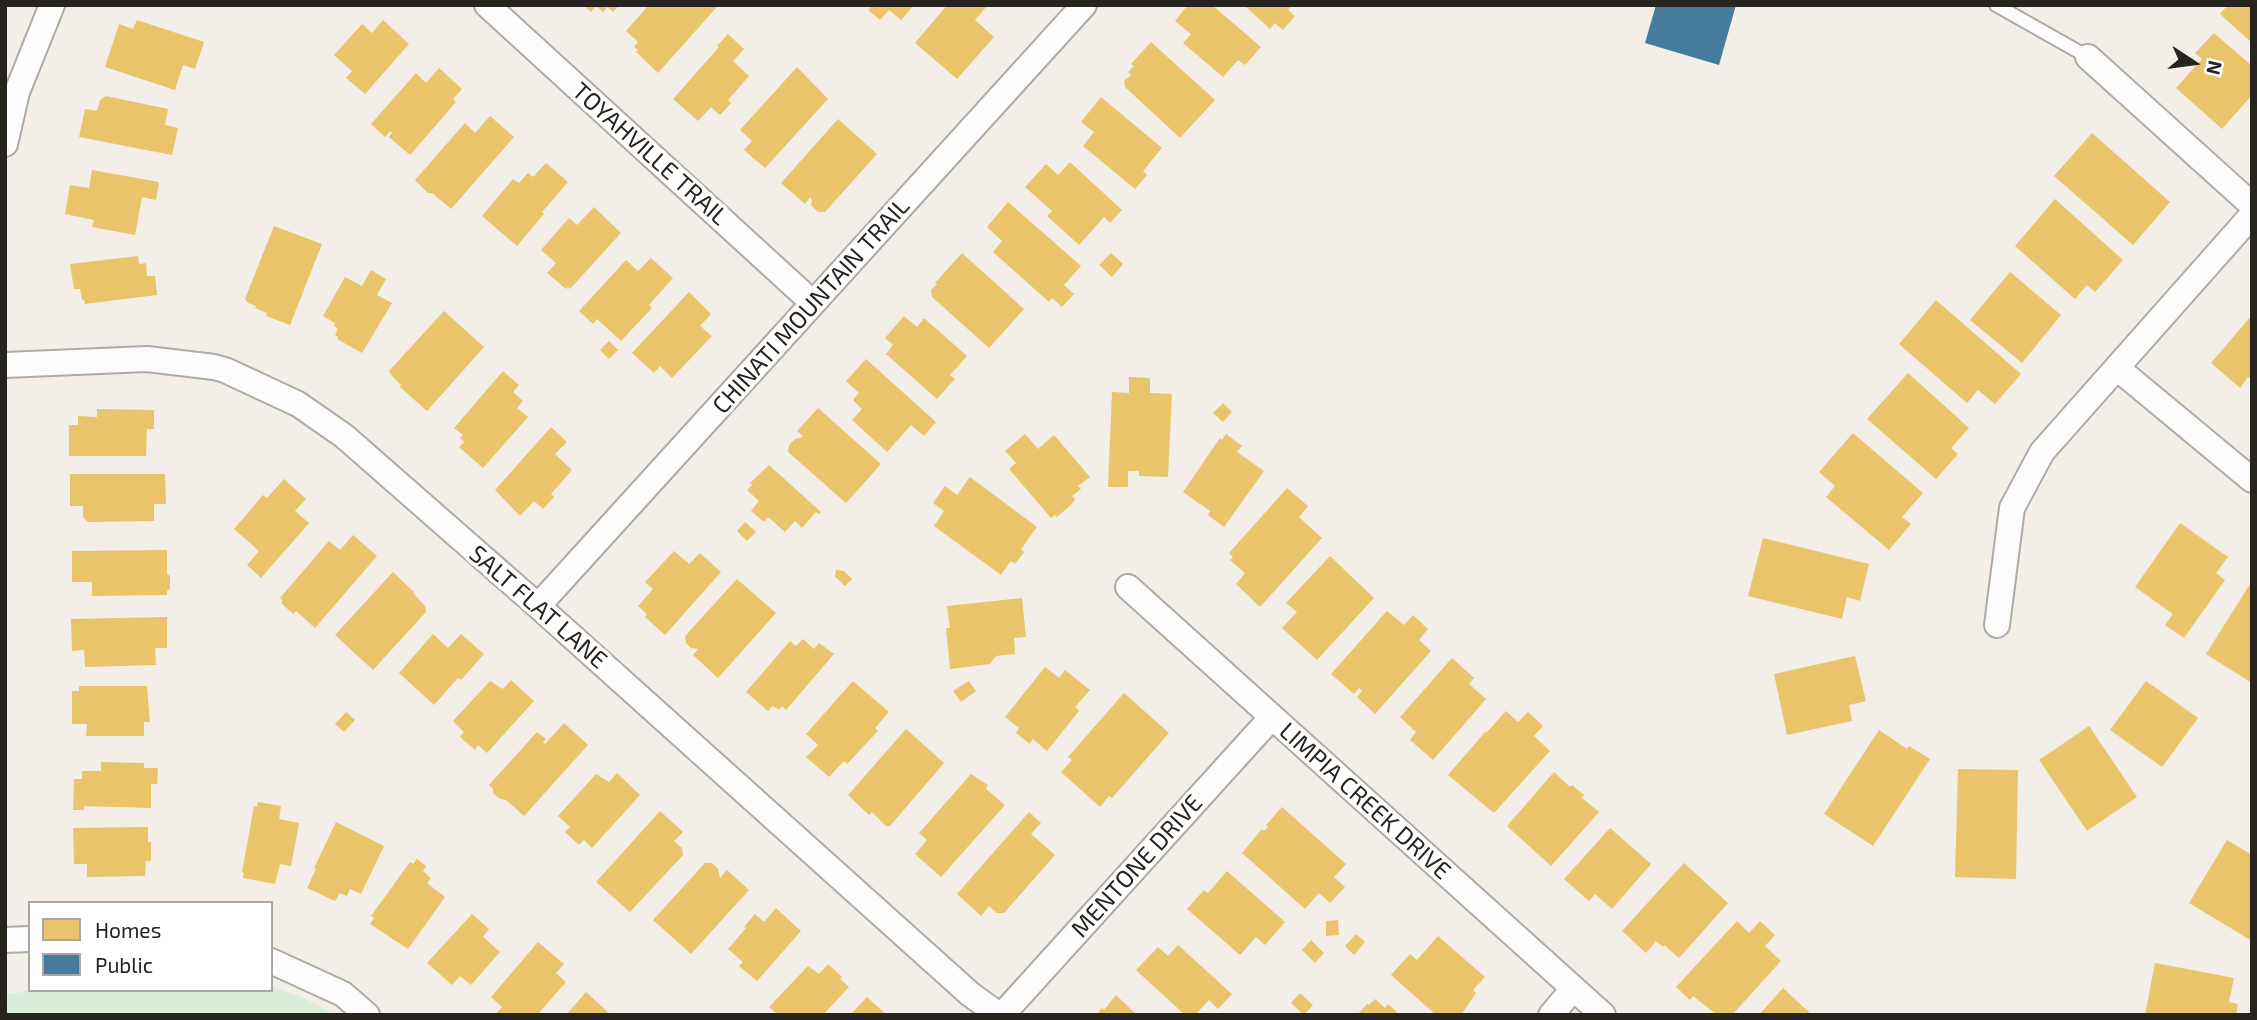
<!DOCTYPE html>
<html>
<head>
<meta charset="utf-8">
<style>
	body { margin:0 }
	#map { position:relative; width:2257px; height:1020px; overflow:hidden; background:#f3eee8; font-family:"Exo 2",sans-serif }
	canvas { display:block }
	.frame { position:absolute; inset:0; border:7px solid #272420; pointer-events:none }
	.legend { position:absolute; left:28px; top:901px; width:245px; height:91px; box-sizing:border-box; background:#fff; border:2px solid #a9a7a6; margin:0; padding:9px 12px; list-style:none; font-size:21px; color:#272420 }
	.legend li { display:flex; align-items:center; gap:14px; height:35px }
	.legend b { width:35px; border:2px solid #a9a7a6 }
	.north { position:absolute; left:2159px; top:28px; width:70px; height:70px; -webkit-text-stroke:5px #fff; paint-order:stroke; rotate:103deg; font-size:19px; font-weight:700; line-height:28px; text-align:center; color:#272420 }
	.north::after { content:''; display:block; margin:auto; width:24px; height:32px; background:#272420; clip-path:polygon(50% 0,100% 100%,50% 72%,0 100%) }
</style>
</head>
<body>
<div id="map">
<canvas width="2257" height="1020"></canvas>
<div class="frame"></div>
<ul class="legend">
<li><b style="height:19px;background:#e9c46a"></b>Homes</li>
<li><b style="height:19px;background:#457b9d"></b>Public</li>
</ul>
<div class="north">N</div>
</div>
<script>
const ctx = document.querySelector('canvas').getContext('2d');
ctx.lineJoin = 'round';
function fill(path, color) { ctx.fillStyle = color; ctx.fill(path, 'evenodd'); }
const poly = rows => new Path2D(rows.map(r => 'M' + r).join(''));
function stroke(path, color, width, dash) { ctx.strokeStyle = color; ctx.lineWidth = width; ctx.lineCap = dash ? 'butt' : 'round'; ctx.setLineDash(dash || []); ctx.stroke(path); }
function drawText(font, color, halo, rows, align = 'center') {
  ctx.font = font + ' "Exo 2",sans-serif'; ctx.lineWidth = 7; ctx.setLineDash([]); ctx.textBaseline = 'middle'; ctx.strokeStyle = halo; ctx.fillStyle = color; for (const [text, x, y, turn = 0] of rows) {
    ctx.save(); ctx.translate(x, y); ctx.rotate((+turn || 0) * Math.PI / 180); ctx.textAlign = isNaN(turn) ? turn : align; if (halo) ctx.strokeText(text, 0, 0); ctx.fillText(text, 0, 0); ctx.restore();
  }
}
fill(poly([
	[271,986,306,999,335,1015,5,1015,5,995,24,992,30,989,271,990]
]), '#d9edda');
fill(poly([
	[583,5,619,5,613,12,607,7,603,12,596,6,591,12],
	[649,5,713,5,716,8,658,73,636,52,638,50,634,47,638,42,626,31],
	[868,5,914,5,901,20,889,10,880,20,868,10,871,7],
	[947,5,988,5,975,20,994,37,957,79,915,43],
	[1188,5,1212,5,1261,47,1245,65,1238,60,1223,77,1183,43,1191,34,1175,21],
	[1244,5,1292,5,1288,10,1295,16,1283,30,1275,23,1270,29],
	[2228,5,2252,5,2252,43,2220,14],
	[137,20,204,42,195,69,183,65,175,90,105,67,119,24,133,29],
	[383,20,409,44,365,94,346,78,352,71,334,55,362,24,372,33],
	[2214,33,2252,66,2252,95,2222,129,2176,88,2202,59,2195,53],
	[728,34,744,49,733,61,749,76,728,100,731,103,720,115,711,107,698,121,673,99,719,47,717,46],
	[1151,42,1215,100,1180,138,1125,87,1124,81,1131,75,1128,72,1134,66,1131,64],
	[797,67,828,99,765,168,744,150,752,141,740,130],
	[439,68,462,89,453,99,456,102,410,155,389,137,392,133,390,131,385,137,371,124,416,73,426,83],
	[106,96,168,109,165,125,178,128,172,155,79,137,85,109,97,111,100,100],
	[1101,97,1162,148,1143,171,1147,175,1135,189,1083,146,1094,132,1081,122],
	[490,116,514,137,451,209,432,193,428,193,415,180,465,123,475,133],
	[838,119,877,154,825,212,818,212,811,205,812,200,810,197,805,204,781,183],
	[2092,133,2170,202,2133,245,2054,176],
	[1070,162,1122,210,1110,223,1104,217,1079,245,1047,216,1052,211,1025,187,1046,164,1058,175],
	[546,163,568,182,542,212,544,214,517,246,482,216,513,179,519,183,528,173,533,177],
	[92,170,159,182,156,200,142,197,135,235,92,227,94,220,65,214,70,185,89,188],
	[2055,199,2123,260,2095,292,2087,285,2075,299,2015,246],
	[1008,202,1081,266,1064,285,1074,294,1062,307,1052,298,1049,302,993,252,1002,241,987,227],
	[594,207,621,233,570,289,568,287,566,289,547,273,556,263,541,250,569,218,577,225],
	[274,226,322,244,290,325,266,316,267,313,255,308,256,306,248,303,245,299],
	[962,253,1024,309,989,348,932,297,931,290,937,284,935,283],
	[1111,253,1123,264,1112,277,1099,265],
	[138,256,139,264,146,263,147,276,155,276,157,295,85,304,84,300,82,300,80,289,74,289,70,264],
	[651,258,673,278,649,305,652,308,621,341,597,319,593,324,579,311,626,260,638,271],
	[371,270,386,279,377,295,392,303,362,353,337,339,338,337,335,335,338,329,334,326,335,323,323,316,345,277,362,286],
	[2010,272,2061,315,2022,363,1970,320],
	[689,292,711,314,700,326,712,336,672,378,660,366,654,373,632,353],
	[1936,300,2021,374,1995,404,1978,390,1967,403,1899,344],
	[444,311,484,347,427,411,400,387,401,385,392,376,389,371],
	[2252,315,2252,380,2248,377,2240,388,2211,363],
	[904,316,917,327,924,318,967,356,950,375,955,379,937,399,886,354,893,345,885,338],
	[609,341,618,350,609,359,600,350],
	[866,359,936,422,924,436,911,425,887,452,852,420,862,409,853,400,859,393,846,381],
	[503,371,519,385,513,392,523,401,517,408,528,417,483,468,459,447,464,442,460,438,463,435,454,428],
	[1908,373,1969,428,1951,448,1958,454,1936,479,1867,419],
	[1129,377,1150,378,1150,393,1172,394,1168,477,1139,476,1139,471,1128,471,1128,487,1108,487,1112,392,1129,393],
	[1223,403,1232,412,1223,422,1213,413],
	[818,408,881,464,846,503,788,452,789,445,795,439,801,438,803,436,797,431],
	[97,409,154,410,154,429,147,429,146,456,69,456,69,425,78,425,78,416,97,417],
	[551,427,567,442,555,454,572,470,551,494,554,497,543,509,534,501,520,516,495,490],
	[1853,433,1923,493,1902,517,1911,524,1889,550,1826,497,1835,486,1819,472],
	[1025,434,1038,449,1054,435,1090,477,1078,486,1081,489,1072,496,1075,499,1072,504,1057,517,1055,515,1051,518,1009,469,1016,463,1005,451],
	[1226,434,1242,446,1237,452,1264,471,1224,527,1208,515,1210,511,1183,492,1220,438,1222,440],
	[769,465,821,512,819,514,816,512,802,528,795,521,785,532,768,517,764,522,751,511,759,501,747,490,752,485,750,483],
	[70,474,165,474,166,504,154,504,154,521,88,522,83,517,83,506,70,506],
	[970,477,1037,527,1021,549,1024,552,1015,564,1011,561,1001,575,934,526,944,511,933,503,945,486,957,495],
	[284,479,306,499,295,511,309,523,261,578,247,565,259,551,234,529,263,495,267,498],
	[1287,488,1308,506,1299,517,1322,538,1260,607,1236,584,1245,573,1230,560,1233,557,1229,553],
	[745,522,756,532,747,541,737,531],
	[2180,523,2228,557,2216,573,2225,580,2184,638,2165,625,2173,614,2135,587],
	[353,535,377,556,315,628,296,611,293,614,281,603,283,601,280,598,329,541,340,550],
	[1763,538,1869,564,1860,601,1847,597,1842,619,1748,596],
	[167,550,167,574,170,576,170,589,167,591,167,595,92,596,92,582,72,582,72,551],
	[674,551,689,564,700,553,721,572,665,635,645,617,647,614,638,606,653,589,645,582],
	[1330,556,1374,598,1317,660,1282,628,1297,612,1286,603],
	[836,570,844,571,852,579,845,586,835,577],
	[393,572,414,592,413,593,425,606,426,612,373,670,335,635],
	[737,579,776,613,718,678,693,655,698,649,691,648,686,643,685,636],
	[2252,581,2252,683,2206,654],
	[1022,598,1026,637,1014,638,1015,654,996,656,990,664,950,669,946,628,950,628,947,606],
	[1387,611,1404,625,1413,615,1428,629,1419,640,1431,651,1375,714,1357,697,1362,691,1359,688,1354,694,1331,674],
	[167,617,167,648,155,648,156,665,85,667,84,650,72,651,71,619],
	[433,634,448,648,461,634,484,654,461,680,458,678,434,705,399,673],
	[803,639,814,649,819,643,834,654,786,710,782,706,779,710,773,706,768,711,746,692,790,641,796,646],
	[1855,656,1866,701,1849,705,1852,721,1787,735,1774,674],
	[1452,658,1474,678,1469,684,1486,699,1433,760,1410,740,1416,732,1400,717],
	[1045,667,1059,678,1065,670,1090,690,1075,707,1079,711,1047,751,1033,739,1030,744,1016,733,1019,728,1005,717],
	[511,680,534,701,487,753,478,745,475,750,460,737,464,732,453,721,490,681,503,689],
	[853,681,889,712,875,728,878,731,847,764,844,761,829,777,806,757,818,745,806,734],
	[969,681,976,691,961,702,953,691],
	[2146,681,2198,718,2162,767,2110,730],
	[79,686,147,686,150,722,144,722,144,736,86,736,87,724,72,724,72,691,79,691],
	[1124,693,1169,733,1112,798,1109,796,1100,807,1061,772,1072,760,1068,757],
	[1506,711,1518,722,1528,712,1543,726,1534,736,1550,751,1494,813,1448,775,1486,731,1487,732],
	[346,712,355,720,344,732,335,724],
	[564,723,588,745,524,816,506,800,500,799,493,793,493,789,489,785,537,732,546,739,543,742,545,744],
	[2089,726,2137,797,2087,831,2039,760],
	[906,729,944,763,890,826,886,826,872,812,869,815,848,795],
	[1879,730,1907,749,1909,746,1930,759,1873,846,1824,814],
	[101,762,144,763,144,768,158,768,157,784,151,784,151,808,84,806,84,810,73,810,74,779,82,779,82,771,101,771],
	[1958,769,2018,770,2016,879,1955,877],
	[1554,772,1570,787,1572,785,1584,795,1582,798,1599,812,1551,866,1507,826],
	[617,773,640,795,592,848,584,840,579,845,565,832,570,827,558,816,596,774,609,782],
	[971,774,988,785,986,789,1005,805,941,877,915,854,927,840,919,833],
	[258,802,281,806,279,819,299,823,291,866,280,864,275,884,243,878,244,873,242,872,254,806,257,807],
	[1282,807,1346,864,1334,877,1345,887,1330,903,1319,893,1305,909,1242,853,1262,829,1264,831,1268,827,1266,825],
	[660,811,683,832,674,841,682,848,683,855,630,912,596,882],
	[1029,812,1041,823,1031,834,1055,855,1004,913,997,913,989,906,981,916,957,894],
	[336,822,384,846,361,894,350,889,347,896,340,893,335,901,307,888,316,869,314,868],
	[148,827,148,842,151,842,151,861,146,861,145,876,87,877,87,864,74,864,73,828],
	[1610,828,1651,864,1612,909,1595,894,1589,901,1564,879],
	[2227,840,2252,855,2252,941,2189,903],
	[417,859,426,866,423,871,431,878,427,883,445,897,408,949,370,924,374,918,371,916,410,862,413,864],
	[705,863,712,863,718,869,720,878,727,870,749,890,691,954,653,920],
	[1684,863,1728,903,1679,958,1664,945,1663,947,1656,941,1646,953,1622,931],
	[1227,871,1285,922,1265,945,1256,937,1240,955,1187,909,1204,890,1208,893],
	[776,908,801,931,757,981,739,966,743,962,728,949,746,928,744,927,755,914,764,922],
	[472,914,489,929,483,937,500,952,471,985,460,976,452,985,427,963],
	[1338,920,1339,935,1326,936,1326,921],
	[1737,921,1749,933,1760,921,1775,935,1765,946,1781,961,1732,1015,1717,1015,1693,996,1690,1000,1676,987],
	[1356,934,1365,942,1354,955,1345,946],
	[1438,936,1485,977,1473,990,1476,993,1461,1015,1436,1015,1391,975,1410,954,1417,960],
	[1311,940,1324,953,1315,963,1302,950],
	[538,942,564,964,556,973,566,982,537,1015,495,1015,502,1007,491,997],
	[1178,945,1232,994,1218,1009,1209,1000,1195,1015,1185,1015,1136,970,1158,947,1168,956],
	[2155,963,2234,978,2229,1002,2238,1004,2236,1015,2145,1015],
	[828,964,842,977,840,979,849,987,823,1015,778,1015,769,1007,808,966,819,974],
	[1783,988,1812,1015,1759,1015],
	[586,992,611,1015,566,1015],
	[1300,993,1313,1005,1304,1015,1291,1003],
	[1116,995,1137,1015,1096,1015,1102,1008,1104,1010],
	[867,997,887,1015,850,1015],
	[1375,999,1385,1008,1388,1004,1400,1015,1357,1015,1367,1004,1369,1005]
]), '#e9c46a');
fill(poly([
	[1656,5,1736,5,1719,65,1645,43]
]), '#457b9d');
const service = poly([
	[1996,5,2088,57]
]);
const minor = poly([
	[487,5,813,303],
	[2088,57,2252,205],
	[5,144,17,92,52,5],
	[5,365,147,359,214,367,225,370,298,404,344,436,538,606,970,994,999,1015],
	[2117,368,2252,480],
	[1128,587,1603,1015],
	[538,606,1084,5],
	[1997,625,2012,508,2042,452,2252,215],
	[5,940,30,939],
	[271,961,343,994,367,1015],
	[1002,1015,1272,717],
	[1551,1015,1573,989]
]);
stroke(service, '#aeaaa5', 16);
stroke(minor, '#aeaaa5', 28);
stroke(service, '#fdfcfc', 12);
stroke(minor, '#fdfcfc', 24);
drawText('24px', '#272420', '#fff', [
	["TOYAHVILLE TRAIL",650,154,42],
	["CHINATI MOUNTAIN TRAIL",811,306,-48],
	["SALT FLAT LANE",538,607,41],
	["LIMPIA CREEK DRIVE",1365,801,42],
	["MENTONE DRIVE",1137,866,-48]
]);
</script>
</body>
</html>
